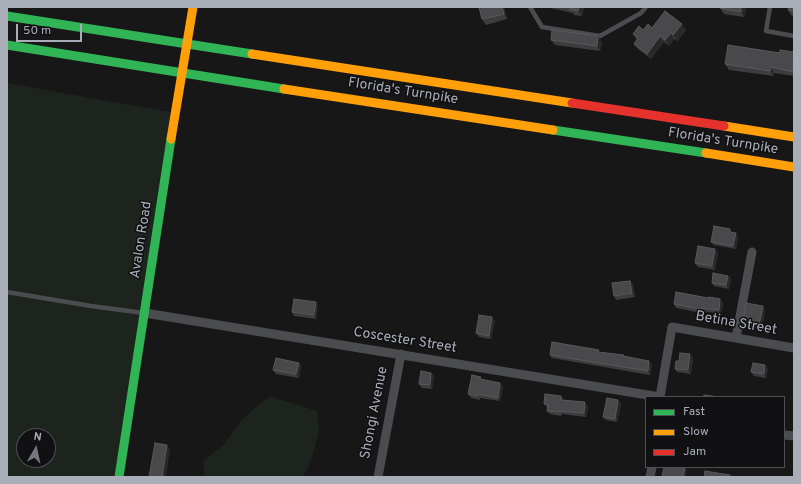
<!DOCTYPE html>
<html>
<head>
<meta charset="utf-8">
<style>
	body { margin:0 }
	#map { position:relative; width:801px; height:484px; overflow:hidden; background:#171717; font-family:Overpass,sans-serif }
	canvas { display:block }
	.frame { position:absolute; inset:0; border:8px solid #a8adb8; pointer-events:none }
	.legend { position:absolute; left:645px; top:396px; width:140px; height:72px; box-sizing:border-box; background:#111113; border:1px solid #4d4f55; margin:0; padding:5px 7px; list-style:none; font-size:12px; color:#a8adb8 }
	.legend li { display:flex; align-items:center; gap:8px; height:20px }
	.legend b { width:20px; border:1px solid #4d4f55 }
	.north { position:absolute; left:16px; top:428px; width:40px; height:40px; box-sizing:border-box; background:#111113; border:1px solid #4d4f55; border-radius:50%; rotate:9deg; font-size:11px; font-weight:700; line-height:16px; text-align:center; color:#a8adb8 }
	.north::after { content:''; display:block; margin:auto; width:14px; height:18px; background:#757880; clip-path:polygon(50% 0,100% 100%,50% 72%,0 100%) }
	.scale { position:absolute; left:16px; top:24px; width:66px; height:18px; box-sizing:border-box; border:2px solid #a8adb8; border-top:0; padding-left:5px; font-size:12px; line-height:14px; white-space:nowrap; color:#a8adb8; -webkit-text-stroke:3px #111113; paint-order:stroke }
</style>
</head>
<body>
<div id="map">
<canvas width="801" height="484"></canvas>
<div class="frame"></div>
<ul class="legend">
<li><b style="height:5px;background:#30b455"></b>Fast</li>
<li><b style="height:5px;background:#ff9f0a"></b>Slow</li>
<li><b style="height:5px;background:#e5322d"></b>Jam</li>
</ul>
<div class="north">N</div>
<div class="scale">50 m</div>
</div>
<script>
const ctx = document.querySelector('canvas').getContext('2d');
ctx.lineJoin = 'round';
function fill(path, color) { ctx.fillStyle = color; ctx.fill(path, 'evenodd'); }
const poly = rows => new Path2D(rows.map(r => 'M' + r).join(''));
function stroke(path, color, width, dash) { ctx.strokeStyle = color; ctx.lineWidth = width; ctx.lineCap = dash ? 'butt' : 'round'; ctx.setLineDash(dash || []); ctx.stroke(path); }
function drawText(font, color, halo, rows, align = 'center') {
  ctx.font = font + ' Overpass,sans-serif'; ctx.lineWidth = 3; ctx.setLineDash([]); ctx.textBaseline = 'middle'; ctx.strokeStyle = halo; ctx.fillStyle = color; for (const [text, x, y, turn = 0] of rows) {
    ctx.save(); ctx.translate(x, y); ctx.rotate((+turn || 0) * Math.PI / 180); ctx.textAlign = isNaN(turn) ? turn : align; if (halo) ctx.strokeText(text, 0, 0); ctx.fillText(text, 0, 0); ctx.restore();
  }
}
fill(poly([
	[7,83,175,113,119,477,7,477],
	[24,436,48,436,48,460,24,460],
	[270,396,317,411,319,430,315,447,308,468,302,477,204,477,204,461,224,444,242,419]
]), '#1d241e');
stroke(poly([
	[530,7,542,27,600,36,641,13,646,7],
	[770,7,766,31,794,36],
	[7,292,91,306,144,313]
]), '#4b4c50', 4.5);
stroke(poly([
	[145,313,660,397,672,327,794,348],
	[736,338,752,252],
	[784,435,794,436],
	[378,477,401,354],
	[650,477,652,467]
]), '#4b4c50', 9);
stroke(poly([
	[7,16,252,54],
	[7,45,284,89],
	[553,130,706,153],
	[119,477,171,139]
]), '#30b455', 9);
stroke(poly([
	[252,54,572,103],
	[284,89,553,130],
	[724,126,794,137],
	[171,139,193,7],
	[706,153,794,167]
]), '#ff9f0a', 9);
stroke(poly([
	[572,103,724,126]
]), '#e5322d', 9);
fill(poly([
	[479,7,504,7,507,19,486,25,482,19],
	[548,7,584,7,582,16,574,15,573,13,550,8],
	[720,7,746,7,744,17,724,14,720,8],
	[794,7,794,16,792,16,788,10],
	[652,28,686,30,677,41,674,39,669,46,664,42,651,59,638,49,634,44,637,40,633,34,643,30],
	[551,40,602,42,600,51,555,45],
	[794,52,794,76,774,73,774,76,729,70,725,64,780,53],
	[733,233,736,233,738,237,736,249,714,245,711,242],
	[715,249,718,253,715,270,698,267,695,263],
	[728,276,731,279,729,289,714,286,712,283],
	[630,281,633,285,635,297,616,300,614,296],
	[723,303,721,314,702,311,702,313,676,308,674,304],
	[318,306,316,319,294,316,292,312],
	[765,309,762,329,746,326,743,322],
	[495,321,491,339,479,337,476,333],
	[550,355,624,355,624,356,652,364,650,375,552,358],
	[693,358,691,374,677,372,675,369,679,361],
	[301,366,299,378,276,374,273,370],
	[768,369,766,378,754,376,751,372],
	[431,373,434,376,432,389,422,388,419,384],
	[483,380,500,383,503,386,500,401,480,398,480,400,471,398,468,394],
	[561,396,563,400,588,406,586,417,562,414,561,416,550,414,547,411,548,408,544,404],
	[618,400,621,404,617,422,606,420,603,417]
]), '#3d3d3f');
fill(poly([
	[502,7,504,7,507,19,504,14],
	[579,7,584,7,582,16,578,11],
	[741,7,746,7,744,17,741,12],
	[682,24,686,30,677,41,673,35],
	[671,33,674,39,669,46,665,40],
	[598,36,602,42,600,51,597,46],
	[660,36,664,42,651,59,647,54],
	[771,67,774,73,774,76,770,71],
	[736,233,738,237,736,249,733,246],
	[715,249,718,253,715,270,712,266],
	[728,276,731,279,729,289,726,285],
	[630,281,633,285,635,297,632,293],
	[720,299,723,303,721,314,719,310],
	[316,302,318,306,316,319,314,315],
	[763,306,765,309,762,329,759,325],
	[492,317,495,321,491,339,489,336],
	[690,354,693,358,691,374,688,370],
	[649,361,652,364,650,375,648,371],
	[299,363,301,366,299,378,296,374],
	[765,365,768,369,766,378,764,374],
	[431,373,434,376,432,389,430,385],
	[500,383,503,386,500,401,498,398],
	[561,396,564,399,563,403,561,400],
	[618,400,621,404,617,422,615,419],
	[585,402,588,406,586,417,584,413],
	[167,445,170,449,166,477,162,477],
	[685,467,687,470,686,477,683,477]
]), '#29292a');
const building = poly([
	[479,7,502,7,504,14,482,19,479,7],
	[566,7,579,7,578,11,570,9,571,8,566,7],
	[720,7,741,7,741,12,720,8,720,7],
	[789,7,794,7,794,11,788,10,789,7],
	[665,11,682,24,673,35,671,33,665,40,660,36,647,54,634,44,638,38,633,34,639,26,643,30,648,24,652,28,665,11],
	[552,30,598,36,597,46,551,40,552,30],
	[728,45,780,53,780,50,794,52,794,72,771,67,770,71,725,64,728,45],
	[714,226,730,229,730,232,736,233,733,246,711,242,714,226],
	[698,246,715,249,712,266,695,263,698,246],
	[713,273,728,276,726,285,712,283,713,273],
	[630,281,632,293,614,296,612,283,630,281],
	[676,292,708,298,709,297,720,299,719,310,699,308,699,309,674,304,676,292],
	[294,299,316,302,314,315,292,312,294,299],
	[746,303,763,306,759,325,743,322,746,303],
	[479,315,492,317,489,336,476,333,479,315],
	[552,342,599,350,598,352,624,355,623,356,649,361,648,371,550,355,552,342],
	[680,353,690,354,688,370,675,369,676,361,679,361,680,353],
	[276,358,299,363,296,374,273,370,276,358],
	[753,363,765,365,764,374,751,372,753,363],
	[421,371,431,373,430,385,419,384,421,371],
	[472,375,481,377,480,379,500,383,498,398,478,394,477,396,468,394,472,375],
	[545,394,561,396,561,400,585,402,584,413,559,411,559,412,547,411,548,404,544,404,545,394],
	[704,395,719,397,704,397,704,395],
	[607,398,618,400,615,419,603,417,607,398],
	[155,443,167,445,162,477,149,477,155,443],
	[664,467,685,467,683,477,662,477,664,467],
	[705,471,730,475,730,477,704,477,705,471]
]);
fill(building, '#49494c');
stroke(building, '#58595d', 1);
drawText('14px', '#a8adb8', '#111113', [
	["Florida's Turnpike",403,92,9],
	["Florida's Turnpike",723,142,9],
	["Avalon Road",142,240,-81],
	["Betina Street",736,324,10],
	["Coscester Street",405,341,9],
	["Shongi Avenue",375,413,-79]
]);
</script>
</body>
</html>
